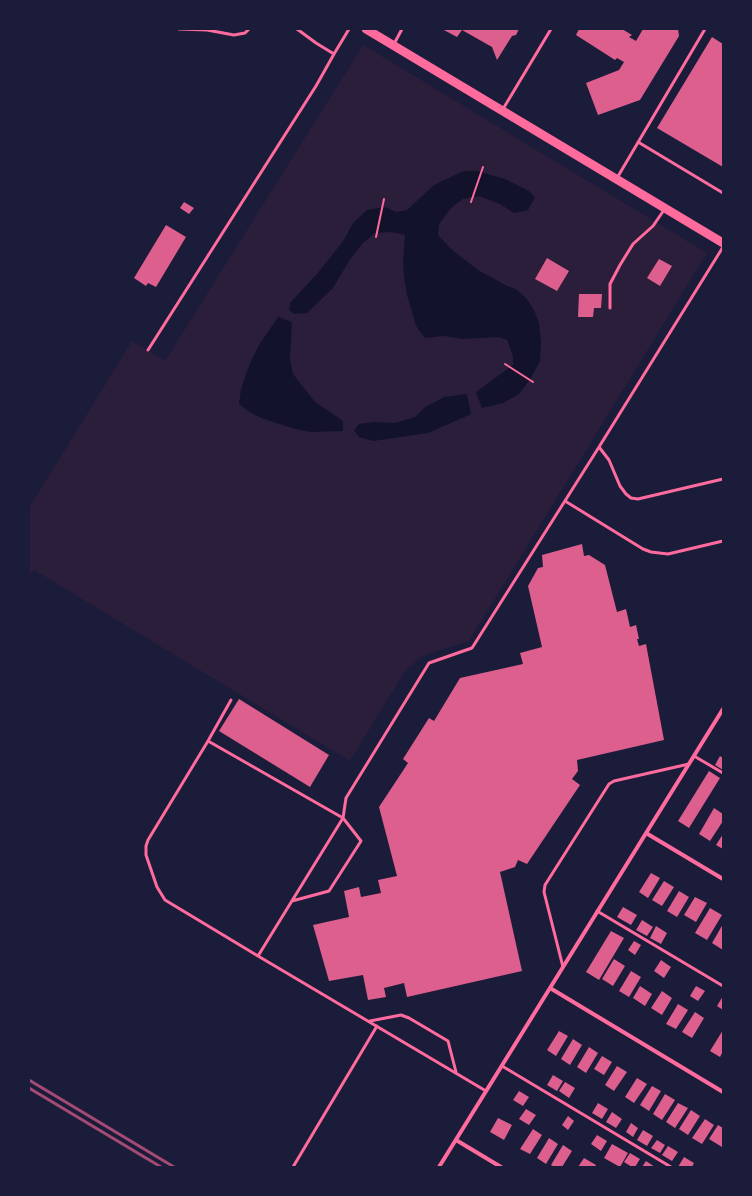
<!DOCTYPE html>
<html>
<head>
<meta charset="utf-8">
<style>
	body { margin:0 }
	#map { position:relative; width:752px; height:1196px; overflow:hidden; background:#1b1b3a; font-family:"Source Sans 3",sans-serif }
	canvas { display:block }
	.frame { position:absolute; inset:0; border:30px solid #1b1b3a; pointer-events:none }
</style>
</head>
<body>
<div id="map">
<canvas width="752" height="1196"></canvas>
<div class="frame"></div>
</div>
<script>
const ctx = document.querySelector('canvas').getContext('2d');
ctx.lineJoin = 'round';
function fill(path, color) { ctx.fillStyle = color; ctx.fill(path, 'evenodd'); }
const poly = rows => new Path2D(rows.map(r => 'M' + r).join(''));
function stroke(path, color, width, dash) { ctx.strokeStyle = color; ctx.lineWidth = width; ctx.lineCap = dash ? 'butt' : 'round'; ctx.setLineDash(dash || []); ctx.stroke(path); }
fill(poly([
	[363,45,707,253,469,641,422,656,405,671,350,761,34,570,29,577,29,508,132,341,165,361]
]), '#2a1e3b');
fill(poly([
	[464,171,477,171,505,179,529,191,535,197,528,210,514,213,500,204,479,196,463,199,452,207,439,224,438,235,451,249,478,270,507,286,516,289,526,298,534,310,539,323,541,342,540,361,531,378,519,394,503,403,482,408,476,392,513,365,513,357,507,340,499,337,462,339,444,336,425,338,416,326,407,295,404,277,403,261,405,235,391,232,375,233,363,243,351,258,333,288,307,313,294,314,289,310,290,303,317,274,344,240,353,223,367,210,385,207,396,212,407,210,434,185],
	[278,317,292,322,290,359,293,374,315,402,343,421,343,431,311,432,295,429,261,418,248,411,239,404,241,389,250,363,259,345],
	[467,394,471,414,428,433,373,441,359,437,354,430,359,424,373,422,395,423,415,417,424,408,444,397]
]), '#12122b');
fill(poly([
	[442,29,519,29,516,35,512,36,497,60,492,47,462,30,457,37],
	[579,29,622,29,632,35,629,37,636,41,643,29,678,29,679,36,640,100,598,115,586,83,619,70,624,62,617,58,615,60,576,35],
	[712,37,723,44,723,167,657,128],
	[184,202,194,208,189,214,180,208],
	[166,225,186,237,156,287,148,283,146,286,134,278],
	[547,258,569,271,557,291,535,279],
	[659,259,672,266,660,286,647,278],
	[579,294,602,294,601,308,594,308,593,317,578,317],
	[582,544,584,556,589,555,605,565,617,612,626,609,630,627,636,625,639,639,637,639,639,646,646,644,664,740,577,760,578,771,572,779,580,785,527,864,518,860,515,867,500,872,522,971,407,997,404,983,384,988,386,997,368,1000,363,975,329,981,313,925,349,917,344,891,359,887,361,897,381,893,378,880,397,876,379,807,408,763,403,759,429,718,434,721,460,678,523,664,520,653,542,647,528,586,538,568,543,567,542,555],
	[239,699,329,755,310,787,219,731],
	[720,756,723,758,723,770,715,765],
	[709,771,720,778,689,828,678,821],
	[714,808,723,814,723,821,710,841,699,834],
	[723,834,723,849,716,845],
	[651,873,660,878,648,898,639,892],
	[664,881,674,887,662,906,652,900],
	[679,891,689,897,677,917,667,911],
	[695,897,707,903,696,922,684,915],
	[623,907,637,915,631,925,617,917],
	[710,908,722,915,707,940,695,933],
	[642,920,653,927,647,936,636,930],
	[723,924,723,950,712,943],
	[656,926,667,933,661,944,650,938],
	[611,931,624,938,599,980,586,972],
	[634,941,641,945,635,955,628,950],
	[614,959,625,966,613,986,602,979],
	[661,960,671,967,664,978,654,971],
	[631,971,641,977,629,997,619,991],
	[640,986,652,994,645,1006,633,998],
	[696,986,705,991,698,1001,690,996],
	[662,991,672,998,662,1015,651,1008],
	[723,996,723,1010,717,1006],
	[678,1004,688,1010,676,1029,666,1024],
	[695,1012,704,1018,692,1038,682,1032],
	[723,1030,723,1051,720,1057,710,1051],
	[559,1031,568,1036,556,1056,547,1050],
	[573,1039,582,1045,570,1065,561,1059],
	[589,1047,598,1053,586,1073,577,1067],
	[602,1056,612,1062,604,1075,594,1069],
	[617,1066,627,1072,614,1091,605,1085],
	[553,1075,563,1081,557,1091,547,1085],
	[637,1078,647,1084,634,1103,625,1097],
	[565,1082,575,1088,569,1098,559,1091],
	[652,1086,661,1091,649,1111,640,1105],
	[519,1091,529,1097,523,1106,513,1100],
	[665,1094,675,1100,662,1120,653,1114],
	[598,1103,608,1109,602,1119,592,1113],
	[678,1103,688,1108,675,1128,666,1122],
	[526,1109,536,1115,529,1125,519,1119],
	[691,1110,700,1116,688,1135,679,1129],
	[612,1112,622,1119,616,1128,606,1122],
	[568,1116,574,1121,568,1130,562,1125],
	[498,1118,512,1125,504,1140,490,1132],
	[705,1119,714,1125,702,1144,692,1138],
	[631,1123,638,1128,633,1137,626,1132],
	[718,1125,723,1128,723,1145,722,1147,709,1139],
	[533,1129,542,1135,530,1154,520,1149],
	[643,1130,653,1136,647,1146,637,1140],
	[597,1135,607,1141,601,1151,591,1144],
	[549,1138,558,1144,546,1164,537,1158],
	[657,1140,665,1145,660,1153,651,1148],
	[612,1144,628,1153,620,1167,604,1158],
	[563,1145,572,1151,562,1167,554,1167,551,1165],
	[668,1146,678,1152,672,1161,662,1155],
	[630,1153,640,1159,635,1167,632,1167,624,1162],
	[684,1157,694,1163,692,1167,678,1167],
	[584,1158,596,1165,595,1167,578,1167],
	[646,1161,655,1167,642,1167]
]), '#dd5f8e');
stroke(poly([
	[471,202,483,167],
	[376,237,384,199],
	[505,364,533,382]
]), '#ff6b9d', 2);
stroke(poly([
	[179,29,207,30,234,35,245,33,249,29],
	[297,29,316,43,334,54,349,29],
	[394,44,402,29],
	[503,109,551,29],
	[638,142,723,193],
	[617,178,705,29],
	[610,308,610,284,620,265,633,244,653,226,664,210],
	[148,350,316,86,334,54],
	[599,447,609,460,620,486,626,494,631,498,638,499,723,479],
	[565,501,643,549,651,552,668,554,723,541],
	[208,741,231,700],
	[694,756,723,773],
	[597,911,723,986],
	[258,956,165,900,157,887,146,855,146,846,148,840,208,741,343,818,361,841,329,891,292,901],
	[563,967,544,892,545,885,609,784,614,781,689,764],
	[370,1021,401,1015,409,1018,448,1041,456,1072],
	[502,1066,671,1167],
	[486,1091,258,956,343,818,346,798,429,663,472,648,599,447,723,247],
	[293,1167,377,1026]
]), '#ff6b9d', 3);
stroke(poly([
	[646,833,723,879],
	[550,988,723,1092],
	[456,1140,501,1167],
	[439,1167,723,709]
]), '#ff6b9d', 4);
stroke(poly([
	[366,29,723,243]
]), '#ff6b9d', 9);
stroke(poly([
	[29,1080,174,1167],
	[29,1088,161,1167]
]), '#a44b75', 3);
</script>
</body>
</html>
